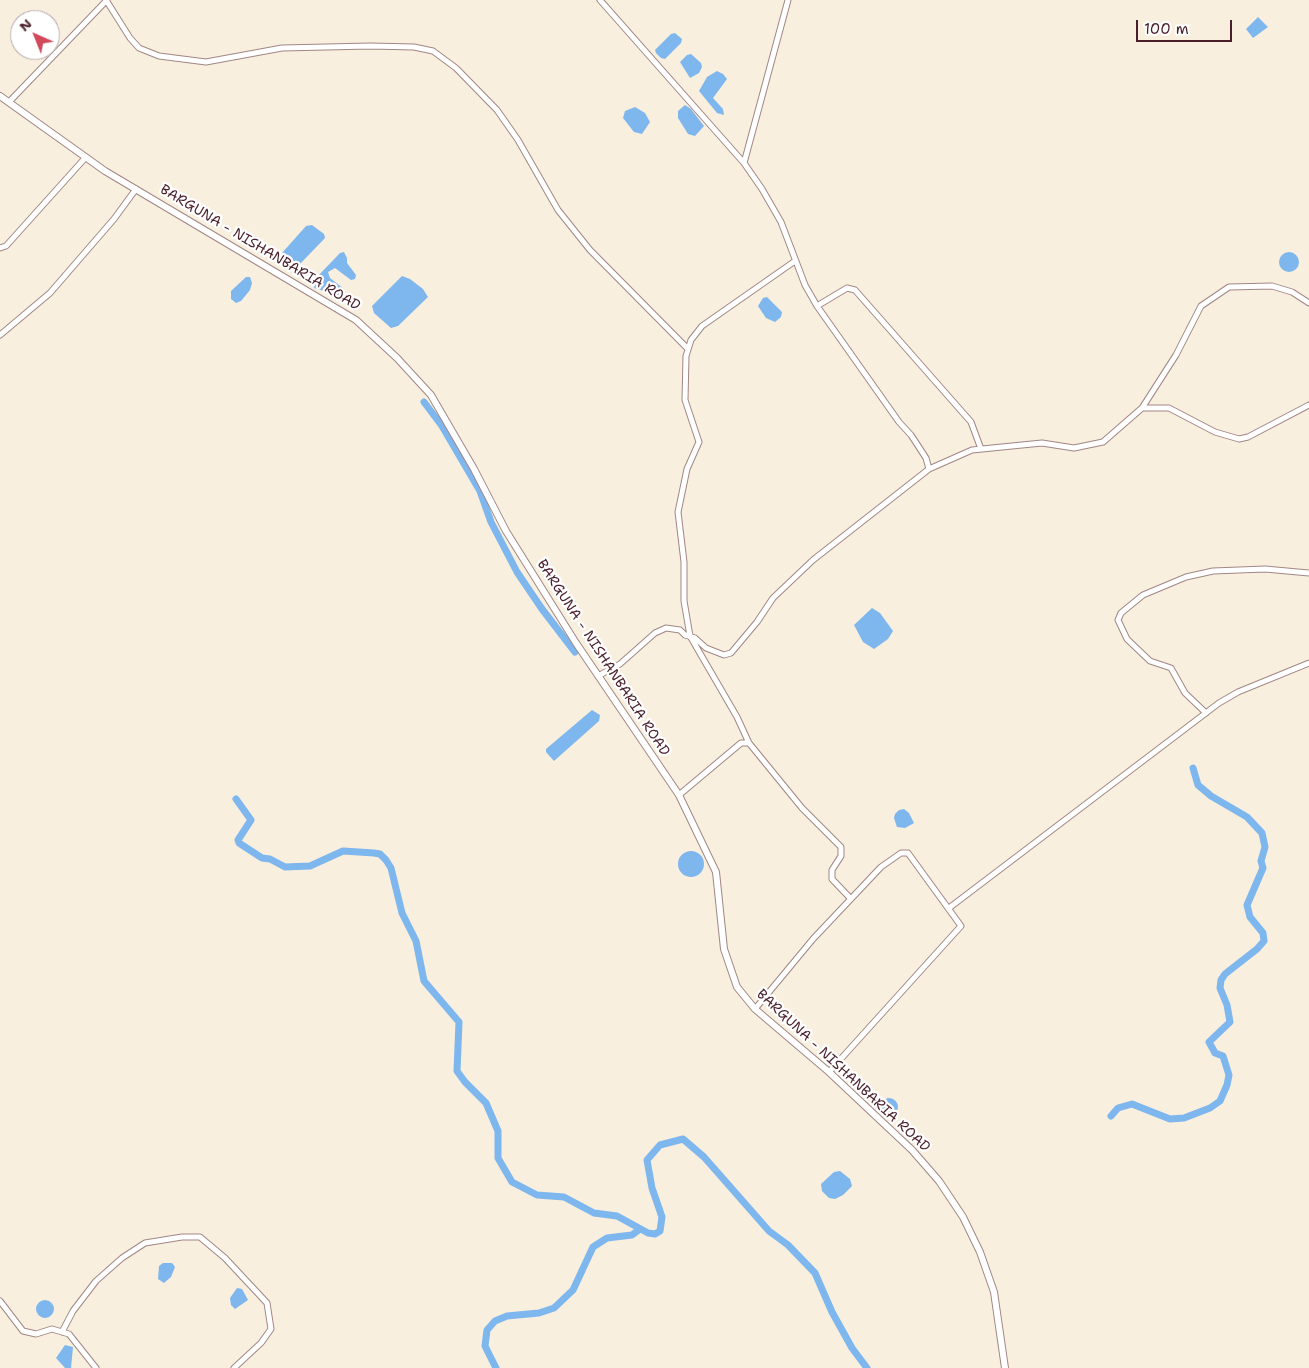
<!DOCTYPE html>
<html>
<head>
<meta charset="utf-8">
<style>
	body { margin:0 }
	#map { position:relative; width:1309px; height:1368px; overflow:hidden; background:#f8efdf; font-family:"Shantell Sans",sans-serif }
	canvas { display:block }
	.north { position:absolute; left:10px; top:10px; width:50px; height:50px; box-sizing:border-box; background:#fff; border:1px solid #b7a5aa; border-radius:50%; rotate:316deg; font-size:14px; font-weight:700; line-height:20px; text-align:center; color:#4a1f2b }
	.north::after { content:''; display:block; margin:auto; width:18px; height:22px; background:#d1495b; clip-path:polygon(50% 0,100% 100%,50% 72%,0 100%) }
	.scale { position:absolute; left:1136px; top:20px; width:96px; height:22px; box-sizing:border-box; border:2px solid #4a1f2b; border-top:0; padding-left:6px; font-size:15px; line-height:18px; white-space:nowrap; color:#4a1f2b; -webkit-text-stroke:4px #fff; paint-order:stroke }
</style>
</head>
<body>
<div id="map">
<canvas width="1309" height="1368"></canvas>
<div class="north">N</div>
<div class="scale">100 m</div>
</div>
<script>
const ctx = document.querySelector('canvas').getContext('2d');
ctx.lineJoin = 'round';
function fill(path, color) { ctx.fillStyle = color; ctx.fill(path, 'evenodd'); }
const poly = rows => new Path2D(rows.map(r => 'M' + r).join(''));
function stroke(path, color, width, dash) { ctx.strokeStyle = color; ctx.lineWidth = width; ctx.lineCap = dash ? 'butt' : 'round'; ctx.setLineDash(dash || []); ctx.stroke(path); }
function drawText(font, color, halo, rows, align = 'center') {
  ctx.font = font + ' "Shantell Sans",sans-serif'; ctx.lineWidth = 4.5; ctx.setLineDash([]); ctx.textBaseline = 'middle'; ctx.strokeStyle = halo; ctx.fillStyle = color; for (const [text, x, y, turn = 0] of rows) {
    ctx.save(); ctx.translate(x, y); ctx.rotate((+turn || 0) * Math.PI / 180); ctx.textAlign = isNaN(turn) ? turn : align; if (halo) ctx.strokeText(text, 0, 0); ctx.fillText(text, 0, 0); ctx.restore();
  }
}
fill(poly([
	[1258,17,1268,27,1253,38,1246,29],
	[675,33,682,39,681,43,665,59,661,58,656,53,655,50,671,34],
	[691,54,701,63,702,67,699,73,690,78,680,62,687,55],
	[717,71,723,74,727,79,713,98,723,109,724,115,717,113,699,91,707,77],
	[685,105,691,109,704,126,695,136,688,134,678,118,678,111],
	[635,107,645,113,650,122,642,134,634,132,623,118,625,111],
	[312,225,324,234,325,238,299,265,295,268,289,267,282,262,282,253,306,226],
	'1279 262a10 10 0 1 1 20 0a10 10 0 1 1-20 0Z',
	[344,252,347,258,347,263,356,275,355,279,351,280,335,268,328,272,330,278,344,289,342,292,338,295,314,288,317,277,340,253],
	[402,276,410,279,423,289,428,297,398,326,391,328,374,313,372,306],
	[246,277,250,277,252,283,250,290,241,301,236,303,231,299,231,291],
	[767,297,782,312,781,317,775,322,766,318,758,306,763,298],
	[872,608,880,613,893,631,888,639,874,649,863,642,854,625],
	[592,710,600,715,599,721,554,761,546,752,546,749],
	[904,809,909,813,914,823,905,828,897,827,894,818,895,814,899,810],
	'678 864a13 13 0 1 1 26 0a13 13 0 1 1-26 0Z',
	'880 1107a9 9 0 1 1 18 0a9 9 0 1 1-18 0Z',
	[840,1171,850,1179,852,1186,843,1195,835,1199,829,1198,822,1191,821,1184,834,1172],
	[163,1263,172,1263,175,1267,171,1277,164,1283,158,1279,159,1266],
	[237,1288,242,1289,248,1300,235,1309,231,1305,230,1298],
	'36 1309a9 9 0 1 1 18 0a9 9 0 1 1-18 0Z',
	[65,1345,73,1347,71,1368,65,1368,56,1358]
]), '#7eb6ee');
stroke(poly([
	[424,402,442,426,480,491,491,522,517,572,542,609,575,652],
	[236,799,251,820,238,840,239,843,262,858,270,859,285,867,310,866,343,851,374,853,380,854,386,860,391,868,402,913,416,941,424,981,459,1022,457,1071,465,1082,486,1103,498,1131,498,1158,512,1182,537,1195,564,1197,594,1213,617,1216,648,1233,655,1234,660,1231,662,1217,652,1188,647,1160,660,1145,683,1139,704,1157,769,1231,788,1245,815,1273,832,1312,852,1348,867,1368],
	[1111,1116,1118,1108,1132,1104,1170,1119,1184,1118,1210,1108,1220,1101,1227,1085,1229,1075,1223,1056,1215,1053,1209,1042,1230,1022,1227,1005,1220,988,1221,980,1225,974,1257,949,1264,941,1263,933,1250,917,1247,905,1263,868,1261,861,1265,847,1262,833,1247,817,1211,796,1198,785,1193,768],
	[496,1368,485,1346,487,1330,495,1321,507,1316,539,1313,554,1308,573,1290,593,1247,607,1238,632,1235,640,1229]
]), '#7eb6ee', 7);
const minor = poly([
	[106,0,130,38,139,48,159,56,206,62,282,48,370,46,414,47,433,51,456,68,497,110,518,140,558,210,590,250,688,349],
	[9,102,107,0],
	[744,163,788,0],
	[0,248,6,246,86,157],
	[817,306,847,288,855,290,971,422,981,449],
	[0,335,50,293,114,219,136,189],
	[1142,408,1169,408,1215,432,1239,439,1248,437,1309,405],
	[929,469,972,450,1042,443,1074,448,1103,442,1142,408,1176,355,1201,306,1229,287,1272,286,1292,292,1309,303],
	[598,676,620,664,655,633,666,628,680,630,685,635,695,638,706,648,724,655,731,653,757,622,773,598,813,560,929,469,926,458,911,435,899,422,817,306,805,285,781,222,762,189,744,163,600,0],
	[1206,713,1185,693,1171,668,1150,661,1127,639,1118,620,1121,613,1143,595,1186,577,1213,571,1265,569,1309,573],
	[749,743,737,717,690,636,684,601,684,562,678,512,687,469,699,442,685,400,686,356,691,340,702,326,795,261],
	[679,795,741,743,749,743,802,808,841,847,841,856,832,870,832,879,851,899],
	[949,908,1219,703,1238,692,1309,663],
	[755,1009,813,939,881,867,901,853,908,853,961,926,829,1072],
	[0,1301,23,1331,36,1334,52,1329,69,1334,96,1368],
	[62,1332,73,1311,96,1281,122,1258,145,1243,182,1237,200,1237,225,1258,267,1303,271,1329,261,1343,234,1368]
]);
const tertiary = poly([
	[0,96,105,171,356,320,397,358,431,395,474,469,506,531,576,643,679,795,716,872,724,949,737,987,755,1009,829,1072,912,1150,939,1181,963,1217,980,1252,994,1292,1005,1368]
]);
stroke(minor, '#a18785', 7);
stroke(tertiary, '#a18785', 8);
stroke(minor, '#fff', 5);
stroke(tertiary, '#fff', 6);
drawText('14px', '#4a1f2b', '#fff', [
	["BARGUNA - NISHANBARIA ROAD",260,248,31],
	["BARGUNA - NISHANBARIA ROAD",603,658,57],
	["BARGUNA - NISHANBARIA ROAD",843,1071,43]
]);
</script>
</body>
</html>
